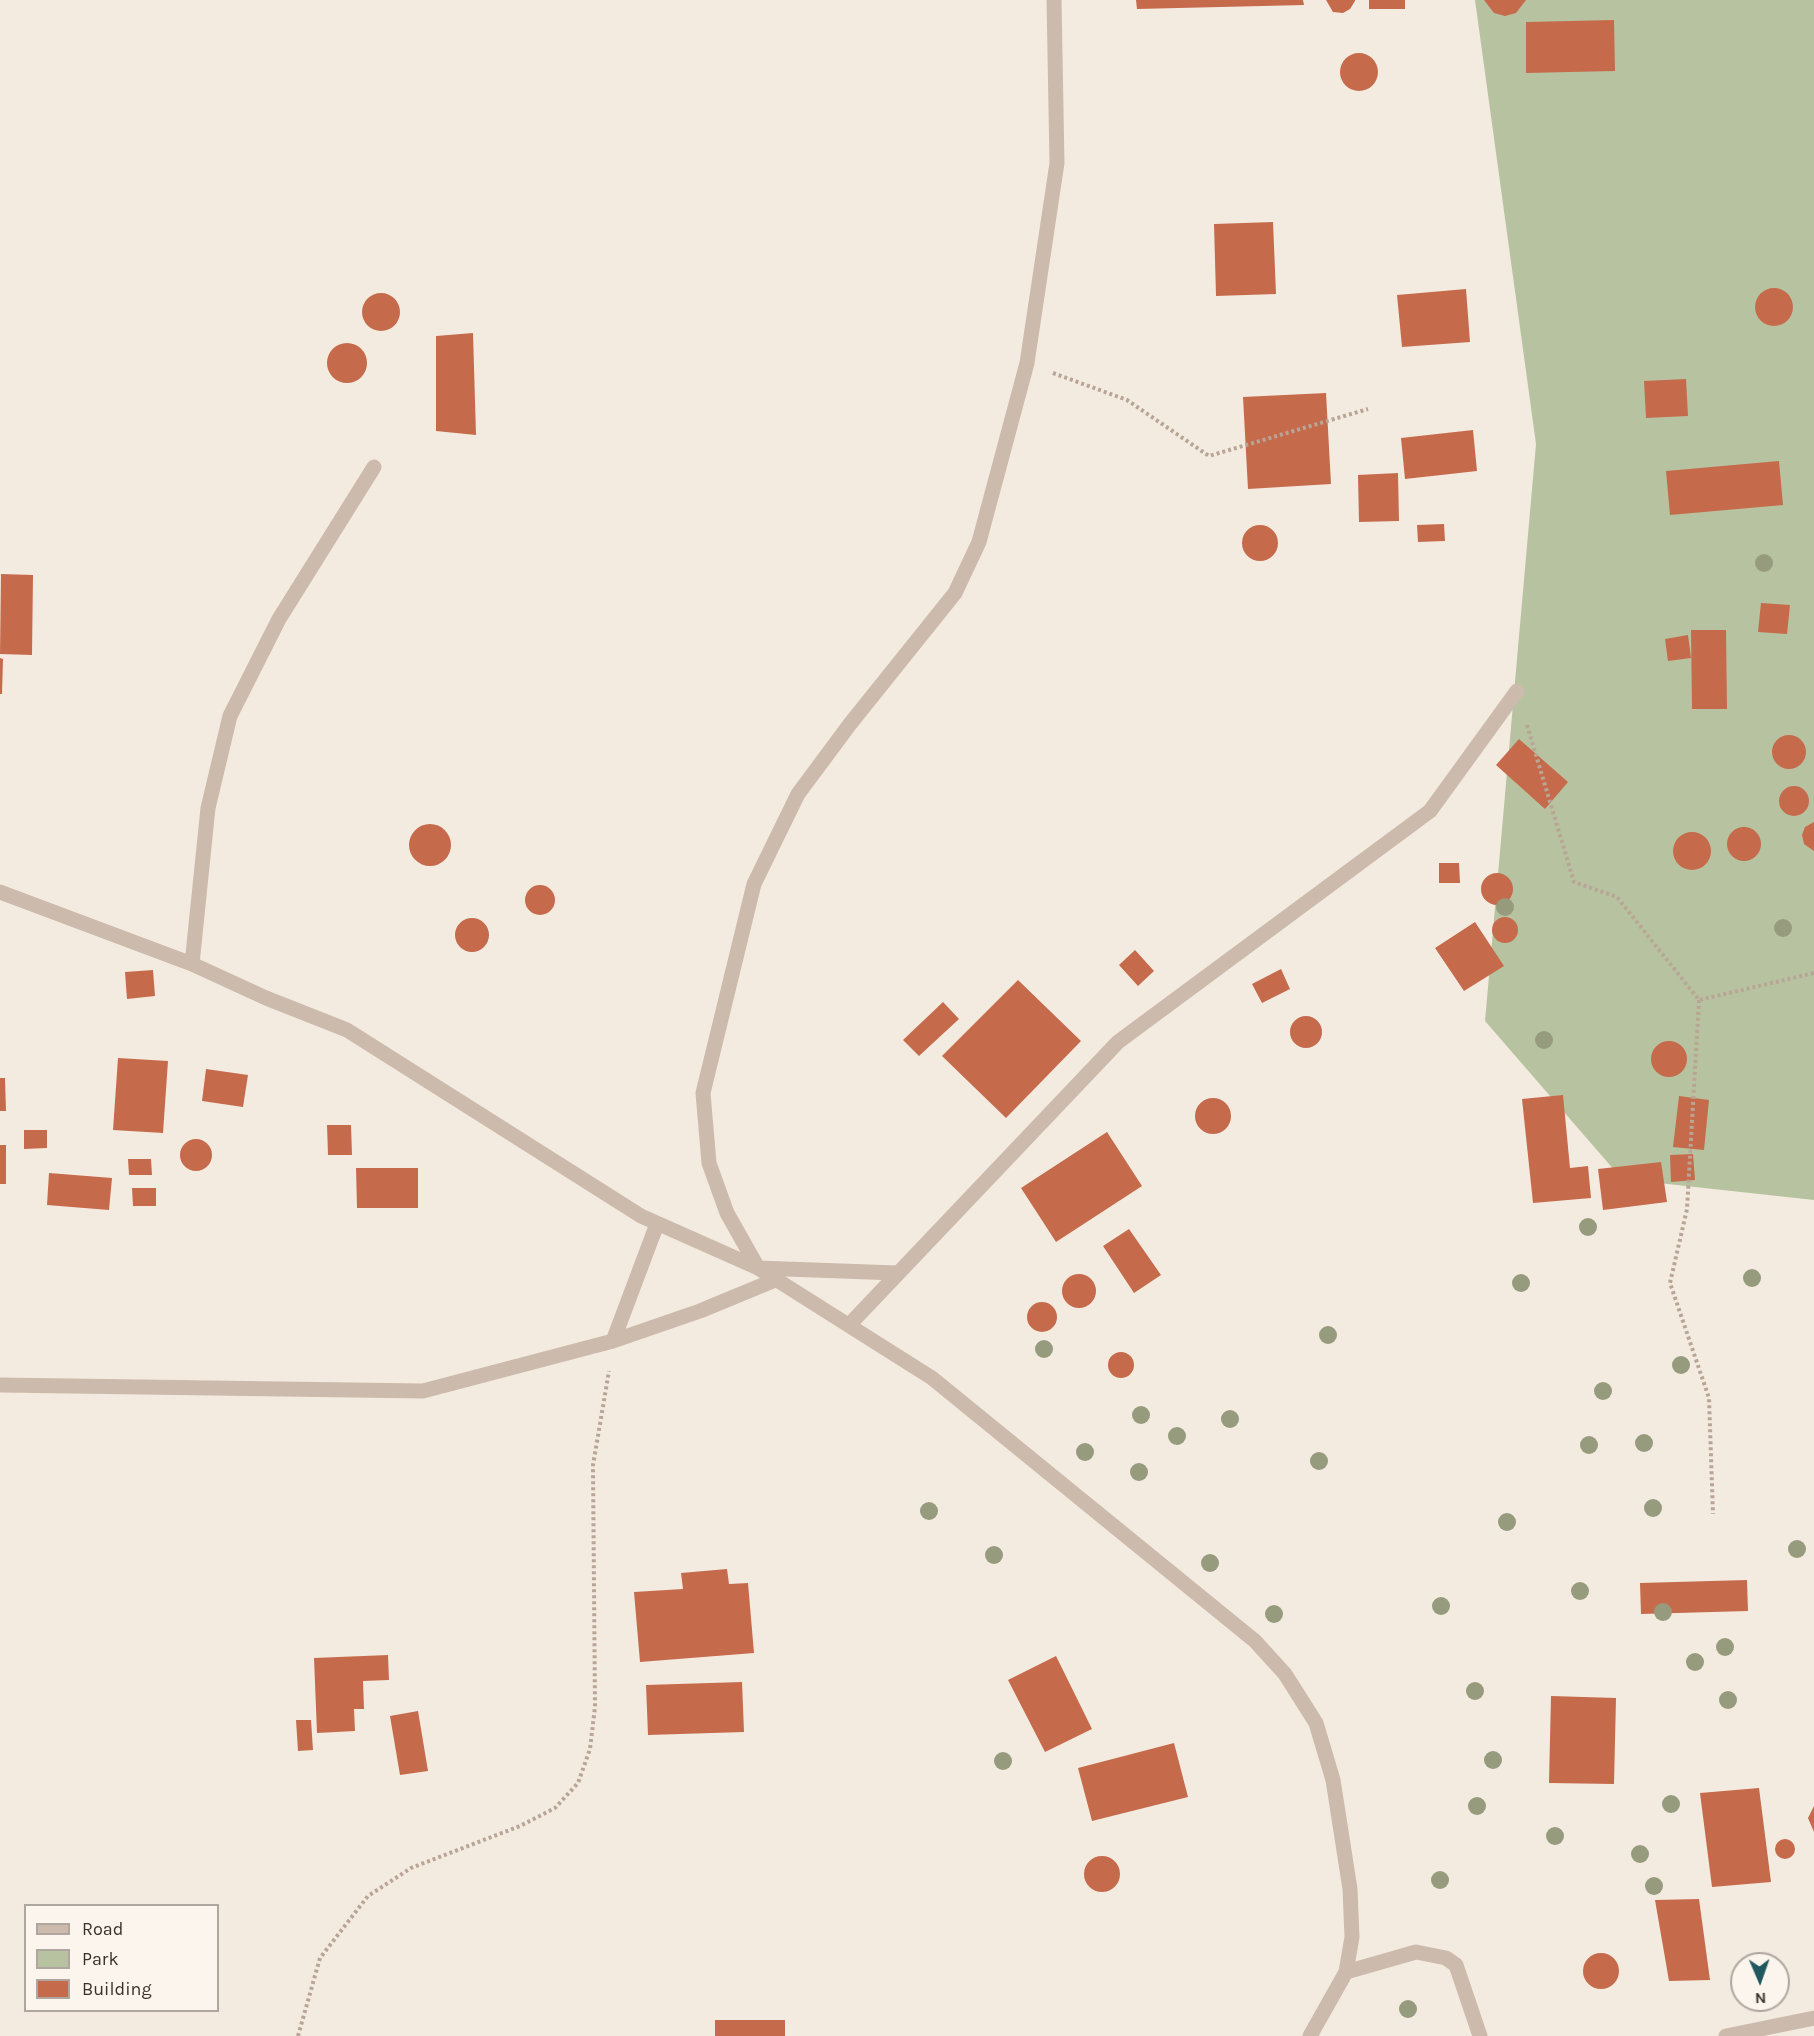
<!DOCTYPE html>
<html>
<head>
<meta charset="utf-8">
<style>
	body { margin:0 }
	#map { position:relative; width:1814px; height:2036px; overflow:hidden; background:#f4ebe0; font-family:Karla,sans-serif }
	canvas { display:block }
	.legend { position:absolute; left:24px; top:1904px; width:195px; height:108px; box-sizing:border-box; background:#fbf5ed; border:2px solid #aea69f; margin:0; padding:8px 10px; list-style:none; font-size:18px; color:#3a302b }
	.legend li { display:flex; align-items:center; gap:12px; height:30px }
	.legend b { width:30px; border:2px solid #aea69f }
	.north { position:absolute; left:1730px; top:1952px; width:60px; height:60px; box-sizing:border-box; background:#fbf5ed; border:2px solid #aea69f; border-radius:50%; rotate:178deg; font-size:16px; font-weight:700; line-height:24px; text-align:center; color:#3a302b }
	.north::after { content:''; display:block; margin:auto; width:21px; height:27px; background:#1f585d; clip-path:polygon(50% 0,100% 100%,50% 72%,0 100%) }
</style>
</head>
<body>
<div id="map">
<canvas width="1814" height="2036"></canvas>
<ul class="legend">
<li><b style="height:8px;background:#ccbbac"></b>Road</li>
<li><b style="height:16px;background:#b7c3a0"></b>Park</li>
<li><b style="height:16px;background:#c66a4c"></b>Building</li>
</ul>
<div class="north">N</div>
</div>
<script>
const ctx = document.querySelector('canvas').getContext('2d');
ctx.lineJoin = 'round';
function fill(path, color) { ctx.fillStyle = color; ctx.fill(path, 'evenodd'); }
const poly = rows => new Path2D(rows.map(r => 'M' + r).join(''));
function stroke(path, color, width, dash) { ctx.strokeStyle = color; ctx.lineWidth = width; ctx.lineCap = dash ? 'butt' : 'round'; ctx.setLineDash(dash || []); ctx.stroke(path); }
fill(poly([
	[1475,0,1814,0,1814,1200,1622,1179,1485,1021,1536,444]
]), '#b7c3a0');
fill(poly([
	[1136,0,1303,0,1304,5,1137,9],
	[1326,0,1355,0,1355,1,1350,9,1343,13,1333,12],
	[1369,0,1405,0,1405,9,1369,9],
	[1484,0,1526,0,1516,13,1505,16,1494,13],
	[1614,20,1615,71,1526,73,1526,22],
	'1340 72a19 19 0 1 1 38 0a19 19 0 1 1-38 0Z',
	[1273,222,1276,294,1216,296,1214,224],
	'1755 307a19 19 0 1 1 38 0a19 19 0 1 1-38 0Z',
	[1466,289,1470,342,1402,347,1397,295],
	'362 312a19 19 0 1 1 38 0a19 19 0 1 1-38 0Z',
	[473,333,476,435,436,431,436,336],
	'327 363a20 20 0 1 1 40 0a20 20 0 1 1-40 0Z',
	[1686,379,1688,416,1646,418,1644,381],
	[1326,393,1331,484,1248,489,1243,397],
	[1473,430,1477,471,1405,479,1401,438],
	[1779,461,1783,505,1670,515,1666,471],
	[1398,473,1399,521,1359,522,1358,475],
	[1444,524,1445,541,1418,542,1417,525],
	'1242 543a18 18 0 1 1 36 0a18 18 0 1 1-36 0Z',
	[1,574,33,575,32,655,0,654],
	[1761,603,1790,605,1787,634,1758,632],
	[1691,630,1726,630,1727,709,1692,709],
	[1688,635,1691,658,1668,661,1665,639],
	[0,658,3,659,2,694,0,694],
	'1772 752a17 17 0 1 1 34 0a17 17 0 1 1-34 0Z',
	[1519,739,1568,782,1545,809,1496,765],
	'1779 801a15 15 0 1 1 30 0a15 15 0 1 1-30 0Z',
	[1814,822,1814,851,1804,844,1802,835,1805,827],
	'409 845a21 21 0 1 1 42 0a21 21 0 1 1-42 0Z',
	'1727 844a17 17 0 1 1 34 0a17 17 0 1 1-34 0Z',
	'1673 851a19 19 0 1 1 38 0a19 19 0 1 1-38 0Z',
	[1439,863,1459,863,1460,883,1439,883],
	'1481 889a16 16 0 1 1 32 0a16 16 0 1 1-32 0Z',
	'525 900a15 15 0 1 1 30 0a15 15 0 1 1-30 0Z',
	'1492 930a13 13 0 1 1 26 0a13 13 0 1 1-26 0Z',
	'455 935a17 17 0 1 1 34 0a17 17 0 1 1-34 0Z',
	[1475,922,1504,966,1464,991,1435,948],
	[1135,950,1154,971,1138,986,1119,965],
	[1281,969,1290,989,1262,1003,1252,984],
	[153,970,155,996,127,999,125,972],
	[1018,980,1081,1041,1006,1118,942,1056],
	[943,1002,959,1019,919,1056,903,1040],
	'1290 1032a16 16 0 1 1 32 0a16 16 0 1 1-32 0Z',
	'1651 1059a18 18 0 1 1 36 0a18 18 0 1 1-36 0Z',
	[118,1058,168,1061,163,1133,113,1130],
	[206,1069,248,1075,243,1107,202,1101],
	[0,1078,5,1078,6,1111,0,1111],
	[1563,1095,1570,1168,1588,1166,1591,1198,1533,1203,1522,1099],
	[1679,1096,1709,1100,1704,1150,1673,1147],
	'1195 1116a18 18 0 1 1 36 0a18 18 0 1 1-36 0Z',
	[327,1125,351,1125,352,1155,328,1155],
	[24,1130,47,1130,47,1148,24,1149],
	[1107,1132,1142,1186,1056,1242,1021,1188],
	'180 1155a16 16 0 1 1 32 0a16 16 0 1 1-32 0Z',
	[0,1145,6,1145,6,1184,0,1184],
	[1693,1154,1695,1180,1671,1182,1670,1155],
	[128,1159,151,1159,152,1175,129,1175],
	[1661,1162,1667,1202,1603,1210,1598,1169],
	[356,1168,418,1168,418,1208,357,1208],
	[49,1173,112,1178,109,1210,47,1205],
	[132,1188,156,1188,156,1206,133,1206],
	[1129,1229,1161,1275,1134,1293,1103,1246],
	'1062 1291a17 17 0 1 1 34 0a17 17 0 1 1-34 0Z',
	'1027 1317a15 15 0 1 1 30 0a15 15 0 1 1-30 0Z',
	'1108 1365a13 13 0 1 1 26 0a13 13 0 1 1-26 0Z',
	[727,1569,729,1584,748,1583,754,1653,640,1662,634,1592,683,1589,681,1573],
	[1747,1580,1748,1611,1641,1614,1640,1583],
	[388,1655,389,1680,363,1681,364,1709,354,1709,355,1731,317,1733,314,1658],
	[1056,1656,1092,1729,1045,1752,1008,1680],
	[742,1682,744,1732,648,1735,646,1685],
	[1551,1696,1616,1698,1614,1784,1549,1783],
	[418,1711,428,1771,400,1775,390,1716],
	[296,1720,311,1720,313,1750,298,1751],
	[1174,1743,1188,1797,1092,1821,1078,1768],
	[1759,1788,1771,1882,1712,1887,1700,1793],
	[1814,1806,1814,1832,1808,1818],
	'1775 1849a10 10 0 1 1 20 0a10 10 0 1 1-20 0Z',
	'1084 1874a18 18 0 1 1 36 0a18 18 0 1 1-36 0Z',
	[1699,1899,1710,1980,1669,1981,1655,1900],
	'1583 1971a18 18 0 1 1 36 0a18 18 0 1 1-36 0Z',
	[715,2020,785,2020,785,2036,715,2036]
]), '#c66a4c');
stroke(poly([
	[1053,373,1127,400,1209,456,1368,409],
	[1527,725,1574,882,1617,897,1699,1000,1814,973],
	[1699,1000,1687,1209,1670,1283,1709,1398,1713,1514],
	[298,2036,320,1958,368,1896,411,1868,520,1826,555,1808,578,1783,590,1749,595,1707,593,1465,609,1371]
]), '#b8a596', 4, [3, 3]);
stroke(poly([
	[1054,0,1057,163,1027,363,979,542,955,593,850,724,798,794,754,884,703,1093,709,1163,727,1213,758,1268,932,1378,1255,1641,1285,1674,1316,1723,1333,1780,1350,1889,1352,1937,1346,1972,1310,2036],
	[0,892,192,964,266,998,347,1030,641,1216,758,1268,897,1273],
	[192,964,208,808,230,716,279,619,374,467],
	[850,1324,1118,1042,1430,811,1517,691],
	[613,1341,657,1224],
	[0,1385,423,1391,613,1341,700,1311,775,1280],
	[1346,1972,1416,1952,1446,1958,1456,1965,1480,2036],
	[1726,2036,1814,2018]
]), '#ccbbac', 15);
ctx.fillStyle = '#969b7e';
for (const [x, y] of [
	[1764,563],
	[1505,907],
	[1783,928],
	[1544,1040],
	[1588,1227],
	[1752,1278],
	[1521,1283],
	[1328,1335],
	[1044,1349],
	[1681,1365],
	[1603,1391],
	[1141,1415],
	[1230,1419],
	[1177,1436],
	[1644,1443],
	[1589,1445],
	[1085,1452],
	[1319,1461],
	[1139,1472],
	[1653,1508],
	[929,1511],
	[1507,1522],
	[1797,1549],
	[994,1555],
	[1210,1563],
	[1580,1591],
	[1441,1606],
	[1663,1612],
	[1274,1614],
	[1725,1647],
	[1695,1662],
	[1475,1691],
	[1728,1700],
	[1493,1760],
	[1003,1761],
	[1671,1804],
	[1477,1806],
	[1555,1836],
	[1640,1854],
	[1440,1880],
	[1654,1886],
	[1408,2009]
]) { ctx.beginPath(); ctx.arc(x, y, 9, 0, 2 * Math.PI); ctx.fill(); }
</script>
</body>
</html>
